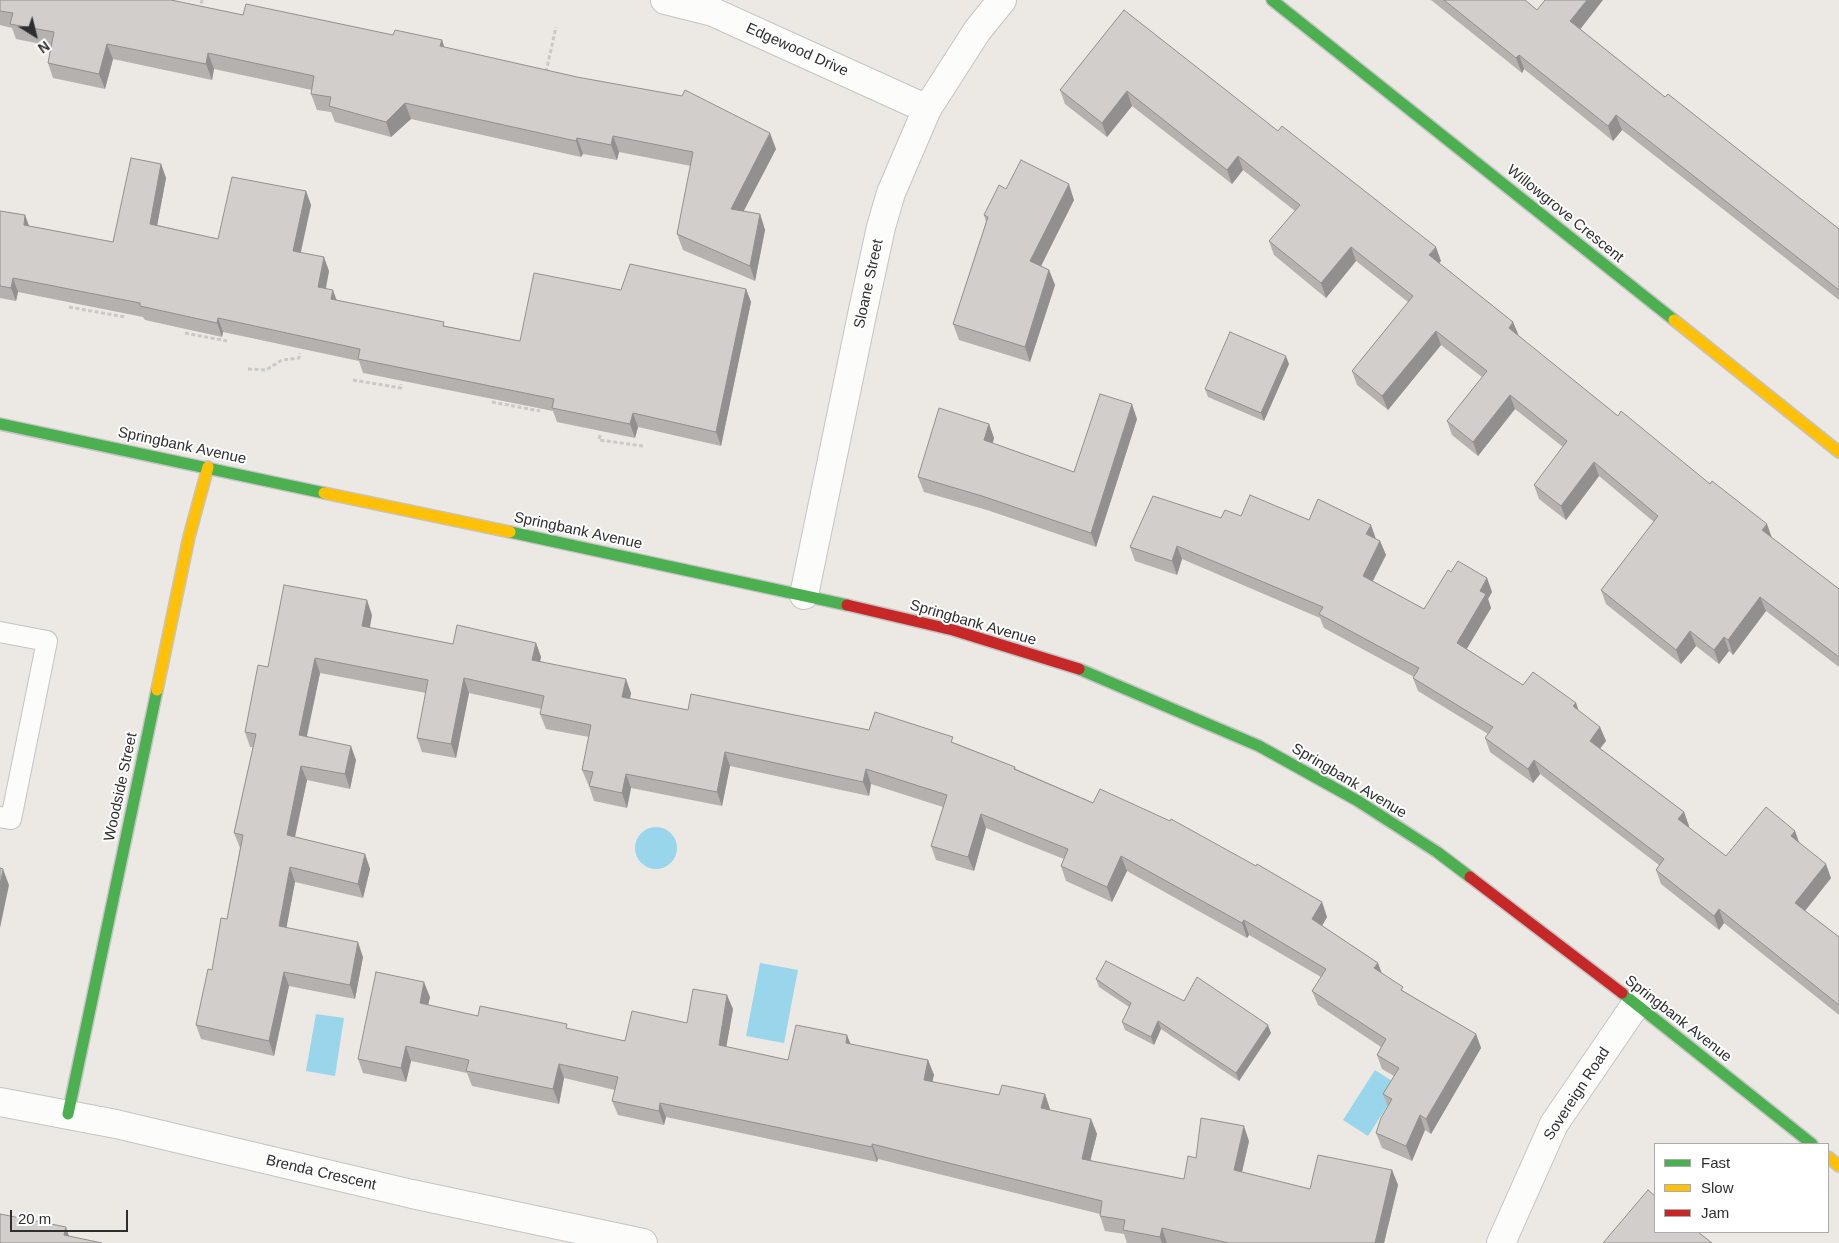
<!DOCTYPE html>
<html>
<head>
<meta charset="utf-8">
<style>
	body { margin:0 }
	#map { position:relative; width:1839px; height:1243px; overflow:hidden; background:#ece8e4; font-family:Arial,sans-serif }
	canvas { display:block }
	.legend { position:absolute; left:1654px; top:1143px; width:175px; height:90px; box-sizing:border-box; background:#fff; border:1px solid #ababab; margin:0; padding:6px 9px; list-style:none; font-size:15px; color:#2e2e2e }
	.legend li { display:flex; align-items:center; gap:10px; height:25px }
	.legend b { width:25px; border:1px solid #ababab }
	.north { position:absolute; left:10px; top:10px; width:50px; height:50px; -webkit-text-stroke:4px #fff; paint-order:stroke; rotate:144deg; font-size:14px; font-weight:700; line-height:20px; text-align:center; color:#2e2e2e }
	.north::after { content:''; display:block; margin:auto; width:18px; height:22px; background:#2e2e2e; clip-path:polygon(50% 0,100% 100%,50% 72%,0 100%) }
	.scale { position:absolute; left:10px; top:1210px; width:118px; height:22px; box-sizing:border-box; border:2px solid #2e2e2e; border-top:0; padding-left:6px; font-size:15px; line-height:18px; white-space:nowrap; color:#2e2e2e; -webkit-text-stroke:4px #fff; paint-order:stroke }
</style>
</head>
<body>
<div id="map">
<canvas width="1839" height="1243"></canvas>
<ul class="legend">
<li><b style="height:6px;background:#4caf50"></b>Fast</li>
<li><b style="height:6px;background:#ffc107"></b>Slow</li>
<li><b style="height:6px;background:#c62828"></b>Jam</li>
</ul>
<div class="north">N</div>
<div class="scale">20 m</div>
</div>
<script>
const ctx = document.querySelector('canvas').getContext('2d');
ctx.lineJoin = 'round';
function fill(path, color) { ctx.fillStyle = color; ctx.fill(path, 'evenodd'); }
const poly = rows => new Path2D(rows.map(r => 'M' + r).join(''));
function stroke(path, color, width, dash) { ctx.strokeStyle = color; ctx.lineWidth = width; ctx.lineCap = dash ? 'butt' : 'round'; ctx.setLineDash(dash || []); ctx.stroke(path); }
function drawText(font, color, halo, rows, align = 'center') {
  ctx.font = font + ' Arial,sans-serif'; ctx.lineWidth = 4; ctx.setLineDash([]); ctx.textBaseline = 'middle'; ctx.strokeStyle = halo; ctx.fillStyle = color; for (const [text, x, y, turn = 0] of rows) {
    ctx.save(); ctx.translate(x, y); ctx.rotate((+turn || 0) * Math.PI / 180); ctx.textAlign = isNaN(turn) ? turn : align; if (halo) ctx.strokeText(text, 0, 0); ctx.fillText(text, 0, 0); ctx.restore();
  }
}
fill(poly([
	'635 848a21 21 0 1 1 42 0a21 21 0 1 1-42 0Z',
	[760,963,798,970,784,1043,746,1036],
	[316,1014,344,1018,335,1076,306,1071],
	[1375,1070,1400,1086,1368,1136,1343,1120]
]), '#99d6ec');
const lane = poly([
	[0,632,47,641,11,819,0,817]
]);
const street = poly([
	[665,0,713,12,927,109],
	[804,595,863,310,881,227,891,193,927,109,977,31,1002,0],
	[0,1102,116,1124,412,1194,643,1243],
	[1501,1243,1554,1124,1636,1004]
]);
const fast = poly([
	[1272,0,1674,320],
	[0,424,324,493],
	[510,532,847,605],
	[1079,669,1259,746,1358,801,1437,852,1470,877],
	[1622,993,1812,1144],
	[68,1114,157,690]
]);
const slow = poly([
	[1674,320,1839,452],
	[324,493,510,532],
	[157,690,189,537,208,467],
	[1828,1157,1839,1166]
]);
const jam = poly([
	[847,605,953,630,1079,669],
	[1470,877,1622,993]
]);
stroke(lane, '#c5c4c5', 22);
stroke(street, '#c5c4c5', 30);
stroke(fast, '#c5c4c5', 14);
stroke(slow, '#c5c4c5', 14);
stroke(jam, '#c5c4c5', 14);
stroke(poly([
	[200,10,202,0],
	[546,72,556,27],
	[69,307,125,317],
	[185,333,227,341],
	[248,369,266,370,282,360,299,358,300,353],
	[353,380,401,388,401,384],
	[492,402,540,411],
	[600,435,599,440,643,446]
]), '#c9c9c8', 3, [4, 2.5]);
stroke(lane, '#fcfcfb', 20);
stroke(street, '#fcfcfb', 28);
stroke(fast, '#4caf50', 11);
stroke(slow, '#ffc107', 11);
stroke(jam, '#c62828', 11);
fill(poly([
	[0,0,243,15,393,35,442,40,444,47,776,149,743,211,760,214,765,230,755,281,683,250,677,234,691,166,619,152,617,160,583,154,581,157,411,119,391,137,335,122,331,112,317,110,311,94,312,90,214,69,212,80,113,59,105,89,53,78,48,63,51,46,16,39,12,28,0,25],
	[1431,0,1525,0,1537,10,1580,29,1665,97,1839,229,1839,300,1622,130,1613,141,1524,69,1522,73],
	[1124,10,1441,261,1439,263,1513,322,1518,336,1618,416,1772,538,1839,589,1839,667,1766,611,1733,655,1729,651,1719,664,1696,646,1681,664,1606,604,1601,590,1654,522,1599,476,1566,520,1539,499,1534,485,1563,447,1515,409,1478,456,1452,435,1447,421,1482,377,1441,345,1388,410,1357,385,1352,371,1408,302,1356,261,1326,298,1274,255,1269,241,1295,211,1243,170,1232,184,1132,106,1107,137,1065,104,1060,90],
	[161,164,166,178,157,225,218,239,306,191,311,205,301,252,329,271,326,289,337,300,446,326,520,341,621,290,746,289,751,302,721,446,638,427,635,438,557,422,553,411,363,373,359,361,223,332,222,337,145,320,143,317,18,292,16,301,0,298,0,211,25,215,29,226,113,242],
	[1006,189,1074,200,1041,266,1049,270,1055,285,1030,362,959,340,953,324,986,222,984,215],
	[1289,364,1264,421,1208,397,1205,389],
	[1137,419,1096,547,987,510,924,492,918,477,989,424,994,438,993,443,1074,472],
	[1241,516,1309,520,1376,539,1380,541,1386,555,1373,581,1424,609,1451,572,1487,578,1492,592,1488,599,1491,608,1466,649,1523,685,1576,703,1578,710,1600,727,1606,741,1600,748,1684,812,1689,826,1688,827,1726,856,1795,831,1799,843,1831,878,1805,911,1839,937,1839,1015,1724,923,1719,930,1661,884,1656,870,1659,865,1540,774,1533,783,1490,752,1485,738,1488,734,1418,691,1413,678,1414,677,1324,628,1320,618,1182,559,1177,575,1135,561,1130,547,1221,518],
	[372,615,370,628,453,644,536,643,541,657,540,661,631,693,630,699,688,710,869,730,955,743,1015,767,1016,769,1322,902,1327,917,1322,926,1378,963,1382,973,1405,992,1476,1034,1481,1048,1431,1134,1425,1130,1412,1161,1382,1148,1376,1133,1388,1107,1383,1094,1394,1076,1382,1069,1377,1055,1381,1047,1318,1005,1312,991,1321,977,1249,935,1247,938,1127,871,1112,902,1066,881,1061,866,1064,859,986,828,974,871,936,860,931,846,943,807,871,784,869,796,730,766,722,806,631,788,627,808,594,801,589,786,589,785,588,784,582,770,589,737,546,729,540,714,542,709,469,693,456,758,422,752,417,738,426,693,320,673,307,736,356,760,350,789,307,780,295,837,365,854,370,869,363,898,295,882,286,928,363,957,355,999,289,986,274,1056,201,1039,196,1025,227,919,240,848,234,833,253,747,250,747,245,732,268,667],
	[1096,979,1184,1001,1271,1033,1239,1081,1161,1029,1154,1045,1125,1030,1122,1022,1129,1007,1099,987],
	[430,997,428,1005,478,1016,568,1029,625,1041,733,1009,726,1047,788,1060,850,1044,928,1060,934,1075,932,1082,999,1095,1045,1094,1050,1110,1091,1119,1097,1134,1090,1161,1184,1179,1196,1158,1249,1141,1242,1172,1310,1189,1392,1170,1398,1185,1384,1243,1127,1243,1124,1234,1105,1231,1100,1216,1100,1214,878,1159,877,1162,666,1117,664,1125,618,1115,612,1101,615,1090,564,1078,559,1104,472,1086,467,1073,411,1061,406,1082,363,1073,358,1059]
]), '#b4b1af');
fill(poly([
	[1587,0,1603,0,1575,36,1570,21],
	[442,40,447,56,440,46],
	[107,44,113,59,105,89,99,74],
	[208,53,214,69,212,80,206,64],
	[1519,55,1524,69,1522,73,1516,58],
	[1127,91,1132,106,1107,137,1102,123],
	[405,103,411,119,391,137,386,122],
	[1616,115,1622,130,1613,141,1608,126],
	[770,133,776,149,737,224,731,209],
	[613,136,619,152,617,160,611,145],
	[577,138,583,154,581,157,576,141],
	[1238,156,1243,170,1232,184,1227,170],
	[161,164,166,178,155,237,150,224],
	[1069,184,1074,200,1036,276,1030,261],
	[306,191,311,205,298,264,293,251],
	[760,214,765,230,755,281,750,266],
	[25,215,30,229,24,225],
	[1351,247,1356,261,1326,298,1321,283],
	[1436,247,1441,261,1434,269,1429,255],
	[324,257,329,271,323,301,318,287],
	[1049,270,1055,285,1030,362,1025,347],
	[13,278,18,292,16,301,11,288],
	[746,289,751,302,721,446,716,432],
	[333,290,338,304,331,299],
	[218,318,223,332,222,337,217,323],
	[1513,322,1519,336,1509,328],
	[1436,331,1441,345,1388,410,1382,396],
	[1286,356,1289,364,1264,421,1261,413],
	[1510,395,1515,409,1478,456,1473,442],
	[1132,404,1137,419,1096,547,1091,533],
	[633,413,638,427,635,438,630,424],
	[989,424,994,438,989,455,984,440],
	[1594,462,1599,476,1566,520,1561,506],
	[1767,524,1772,538,1762,530],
	[1371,525,1376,539,1366,534],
	[1380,541,1386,555,1368,590,1363,576],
	[1177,546,1182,559,1177,575,1172,561],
	[1487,578,1492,592,1488,599,1491,608,1462,657,1457,643,1480,591],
	[1760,597,1766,611,1733,655,1728,640],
	[367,600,372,615,367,641,362,626],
	[1690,631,1696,646,1681,664,1676,650],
	[1724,637,1729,651,1719,664,1714,650],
	[536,643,541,657,537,674,532,660],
	[315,658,320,673,304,749,299,735],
	[464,678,469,693,456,758,451,744],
	[626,679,631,693,627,712,622,697],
	[1576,703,1581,717,1573,706],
	[1600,727,1606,741,1595,755,1590,741],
	[351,746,356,760,350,789,345,774],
	[725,752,730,766,722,806,717,792],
	[1534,760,1540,774,1533,783,1528,769],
	[301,766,307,780,292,850,287,835],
	[866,769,871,784,869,796,863,782],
	[626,774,631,788,627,808,622,793],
	[1684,812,1689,826,1684,833,1678,819],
	[981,814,986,828,974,871,968,857],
	[1795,831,1800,845,1791,836],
	[365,854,370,869,363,898,358,884],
	[1121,856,1127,871,1112,902,1107,887],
	[1826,864,1831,878,1800,917,1795,903],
	[290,867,295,882,284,941,279,926],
	[3,869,9,885,0,928,0,885],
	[1322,902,1327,917,1317,934,1312,919],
	[1719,909,1724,923,1719,930,1714,916],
	[1244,920,1249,935,1247,938,1242,923],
	[358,942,363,957,355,999,350,985],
	[1378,963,1383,978,1374,968],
	[284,972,289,986,274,1056,269,1041],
	[424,982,430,997,425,1018,420,1003],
	[727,995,733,1009,724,1060,719,1045],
	[1158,1021,1161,1029,1154,1045,1151,1037],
	[1268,1025,1271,1033,1239,1081,1236,1073],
	[1476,1034,1481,1048,1431,1134,1426,1119],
	[847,1035,853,1050,846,1043],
	[406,1046,411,1061,406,1082,401,1068],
	[928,1060,934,1075,929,1095,924,1080],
	[559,1064,564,1078,559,1104,553,1089],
	[1045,1094,1050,1109,1046,1123,1041,1108],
	[660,1103,666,1117,664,1125,659,1111],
	[1420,1115,1425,1130,1412,1161,1406,1146],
	[1091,1119,1097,1134,1087,1174,1082,1159],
	[1244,1126,1249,1141,1239,1185,1234,1170],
	[872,1144,878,1159,877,1162,872,1147],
	[1392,1170,1398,1185,1384,1243,1375,1243],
	[66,1227,71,1242,64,1235],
	[1162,1228,1167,1243,1162,1243,1160,1237]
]), '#92908e');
const building = poly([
	[0,0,171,0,243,15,246,4,393,35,395,30,442,40,440,46,577,77,682,96,685,90,770,133,731,209,760,214,750,266,677,234,693,152,613,136,611,145,577,138,576,141,405,103,386,122,329,106,331,97,311,94,314,76,208,53,206,64,107,44,99,74,48,63,54,32,10,24,13,13,0,11,0,0],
	[1444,0,1525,0,1537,10,1545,0,1587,0,1570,21,1665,97,1668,94,1839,229,1839,290,1616,115,1608,126,1519,55,1516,58,1444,0],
	[1124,10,1278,131,1282,126,1436,247,1429,255,1513,322,1509,328,1618,416,1621,411,1710,484,1712,481,1767,524,1762,530,1839,589,1839,657,1760,597,1728,640,1724,637,1714,650,1690,631,1676,650,1601,590,1658,516,1594,462,1561,506,1534,485,1567,441,1510,395,1473,442,1447,421,1487,371,1436,331,1382,396,1352,371,1413,296,1351,247,1321,283,1269,241,1300,205,1238,156,1227,170,1127,91,1102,123,1060,90,1124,10],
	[131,158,161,164,150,224,218,239,232,177,306,191,293,251,324,257,318,287,333,290,331,299,444,322,443,326,520,341,534,273,621,290,630,264,746,289,716,432,633,413,630,424,552,408,554,399,358,359,360,349,218,318,217,323,140,306,140,303,13,278,11,288,0,286,0,211,25,215,24,225,113,242,131,158],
	[1021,160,1069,184,1030,261,1049,270,1025,347,953,324,988,217,984,215,999,185,1006,189,1021,160],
	[1230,332,1286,356,1261,413,1205,389,1230,332],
	[1100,394,1132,404,1091,533,982,496,918,477,939,408,989,424,984,440,1074,472,1100,394],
	[1250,495,1309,520,1318,499,1371,525,1366,534,1380,541,1363,576,1424,609,1448,570,1451,572,1458,561,1487,578,1480,591,1486,594,1457,643,1523,685,1533,672,1576,703,1573,706,1600,727,1590,741,1684,812,1678,819,1726,856,1766,807,1795,831,1791,836,1826,864,1795,903,1839,937,1839,1005,1719,909,1714,916,1656,870,1664,859,1534,760,1528,769,1485,738,1493,727,1413,678,1419,668,1319,614,1323,607,1177,546,1172,561,1130,547,1153,496,1221,518,1225,510,1241,516,1250,495],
	[284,585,367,600,362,626,453,644,457,625,536,643,532,660,626,679,622,697,688,710,691,694,869,730,875,712,953,737,951,742,1015,767,1014,769,1093,803,1100,789,1170,821,1171,819,1256,866,1257,864,1322,902,1312,919,1378,963,1374,968,1403,987,1401,990,1476,1034,1426,1119,1420,1115,1406,1146,1376,1133,1381,1118,1392,1099,1383,1094,1399,1068,1377,1055,1386,1039,1312,991,1326,969,1244,920,1242,923,1121,856,1107,887,1061,866,1068,849,981,814,968,857,931,846,947,795,866,769,863,782,725,752,717,792,626,774,622,793,589,786,593,772,582,770,591,725,540,714,544,696,464,678,451,744,417,738,428,680,315,658,299,735,351,746,345,774,301,766,287,835,365,854,358,884,290,867,279,926,358,942,350,985,284,972,269,1041,196,1025,208,969,212,970,221,918,227,919,243,835,234,833,256,734,245,732,258,665,268,667,284,585],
	[0,868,3,869,0,885,0,868],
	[1106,961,1184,1001,1197,977,1268,1025,1236,1073,1158,1021,1151,1037,1122,1022,1131,1003,1096,979,1106,961],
	[376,972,424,982,420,1003,478,1016,480,1006,567,1024,566,1028,625,1041,632,1011,687,1023,693,989,727,995,719,1045,788,1060,796,1025,847,1035,846,1043,928,1060,924,1080,999,1095,1002,1085,1045,1094,1041,1108,1091,1119,1082,1159,1184,1179,1188,1156,1196,1158,1201,1118,1244,1126,1234,1170,1310,1189,1318,1155,1392,1170,1375,1243,1229,1243,1175,1231,1162,1228,1160,1237,1123,1230,1125,1220,1100,1216,1102,1201,872,1144,872,1147,660,1103,659,1111,612,1101,618,1077,559,1064,553,1089,466,1071,469,1060,406,1046,401,1068,358,1059,376,972],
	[1648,1190,1655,1196,1655,1232,1698,1232,1712,1243,1603,1243,1648,1190],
	[0,1214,66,1227,64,1235,102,1243,0,1243,0,1214]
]);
fill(building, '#d1cecb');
stroke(building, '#92908e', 1);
drawText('15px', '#2e2e2e', '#fff', [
	["Edgewood Drive",797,50,24],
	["Willowgrove Crescent",1565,214,39],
	["Sloane Street",869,284,-78],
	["Springbank Avenue",182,446,12],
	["Springbank Avenue",578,531,12],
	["Springbank Avenue",973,623,16],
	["Springbank Avenue",1349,781,31],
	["Woodside Street",121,787,-78],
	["Springbank Avenue",1678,1019,38],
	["Sovereign Road",1577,1094,-57],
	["Brenda Crescent",321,1173,13]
]);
</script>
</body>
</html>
